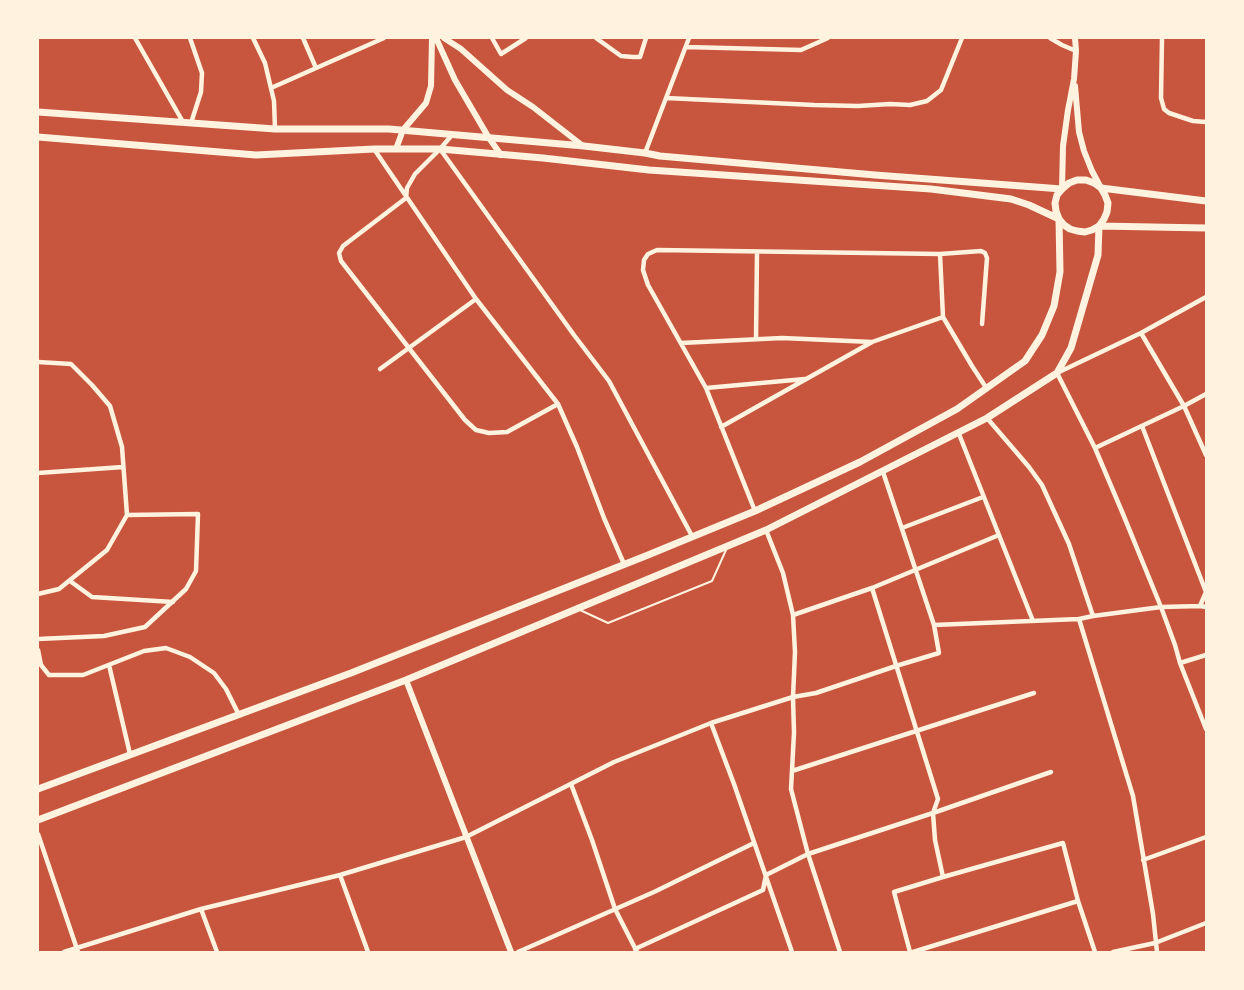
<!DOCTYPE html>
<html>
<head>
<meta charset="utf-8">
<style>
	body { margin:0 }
	#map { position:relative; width:1244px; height:990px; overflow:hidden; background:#c8553d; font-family:Barlow,sans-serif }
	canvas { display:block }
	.frame { position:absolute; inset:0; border:39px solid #fff3e0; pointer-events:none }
</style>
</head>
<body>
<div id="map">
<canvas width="1244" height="990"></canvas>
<div class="frame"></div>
</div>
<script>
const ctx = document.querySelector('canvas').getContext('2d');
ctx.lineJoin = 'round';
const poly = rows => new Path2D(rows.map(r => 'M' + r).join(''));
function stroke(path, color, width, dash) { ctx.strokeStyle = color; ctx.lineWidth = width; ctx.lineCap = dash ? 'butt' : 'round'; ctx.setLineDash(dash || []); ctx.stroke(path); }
stroke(poly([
	[580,610,608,623,712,581,726,550]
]), '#fff3e0', 2);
stroke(poly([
	[135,38,183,122],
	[190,38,202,73,201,92,191,123],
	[253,38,265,63,274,101,275,129],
	[303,38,316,68],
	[492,38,501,54,526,38],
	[596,38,621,56,633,57,640,57,646,38],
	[1050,38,1062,45,1076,51],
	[1162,38,1161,98,1164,109,1169,113,1193,121,1206,122],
	[686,47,801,50,828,38],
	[271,88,384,38],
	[666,98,814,105,858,106,890,104,910,105,927,101,941,90,962,38],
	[452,135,440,149,415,174,407,188,406,198,343,246,339,253,341,261,465,420,476,430,489,433,507,432,558,404],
	[374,149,476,299,558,404,577,447,604,518,624,564],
	[440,149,574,335,609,381,692,536],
	[645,153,689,38],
	[940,254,981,251,985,253,987,258,982,324],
	[1206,297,1141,333,1057,373,1095,448,1123,514,1161,607,1175,645,1180,663,1206,729],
	[1141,333,1184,406,1206,455],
	[756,339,757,252],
	[681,343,782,338,872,342],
	[38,362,71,364,92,385,110,406,122,447,127,515,107,550,59,589,38,594],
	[380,369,476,299],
	[706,388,805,379],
	[987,418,1029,467,1042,485,1069,544,1093,616],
	[1142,426,1206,592,1200,606],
	[721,427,872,342,943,317],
	[959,434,1033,621],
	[1095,448,1184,406,1206,394],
	[38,473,123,467],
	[755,511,706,388,648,285,643,270,644,260,648,254,657,250,940,254,943,317,972,366,987,389],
	[902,528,983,497],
	[766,530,783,573,793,615,795,652,793,697,794,733,791,789,808,854,840,952],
	[70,581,92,597,173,602],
	[872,588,938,799,933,813,935,840,943,877],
	[793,615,872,588,999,535],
	[1079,619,1133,796,1153,914,1157,952],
	[934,625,1079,619,1093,616,1161,607,1200,606,1206,607],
	[38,639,104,636,145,627,186,589,196,571,198,514,127,515],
	[38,650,41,665,49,675,83,675,144,651,166,648,190,657,214,673,226,689,239,715],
	[1180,663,1206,655],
	[109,665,130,754],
	[711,723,734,784,792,952],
	[792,771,1034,693],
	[571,784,592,840,615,909,637,952],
	[38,834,78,952],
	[1143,860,1206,837],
	[340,875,368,952],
	[201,909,217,952],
	[635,949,763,890,766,875,808,854,933,813,1051,772],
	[64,952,201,909,340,875,466,837,614,762,711,723,793,697,816,693,896,666,939,653,934,625,883,472],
	[518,952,654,892,754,843],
	[910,952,894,892,943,877,1063,843,1078,901,1095,952],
	[913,952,1078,901],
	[1113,952,1155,943,1206,923]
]), '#fff3e0', 4.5);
stroke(poly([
	[436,38,455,80,489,138,501,155],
	[444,38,461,49,507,90,533,107,583,146],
	[1075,86,1079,132,1084,151,1092,171,1101,188],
	[396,149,403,130,426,103,431,86,432,38],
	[1062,189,1063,146,1068,110,1074,79,1076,51,1075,38],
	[406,680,511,952]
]), '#fff3e0', 6);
stroke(poly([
	[38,112,275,129,389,129,584,146,645,153,660,156,875,175,1062,189],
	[38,137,256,155,374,149,440,149,543,158,649,170,931,189,1011,199,1029,205,1059,219,1064,225,1070,229,1077,231,1085,232,1092,230,1099,226,1206,228],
	[1099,226,1104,219,1107,212,1108,203,1105,195,1101,188],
	[38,789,351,673,648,555,755,511,860,462,957,409,1025,361,1042,335,1054,306,1060,272,1059,219,1056,211,1055,203,1057,195,1062,189,1069,183,1077,180,1086,180,1094,183,1101,188,1206,201],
	[38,820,406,680,766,530,987,418,1057,373,1071,348,1098,255,1099,226]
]), '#fff3e0', 7);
</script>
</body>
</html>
